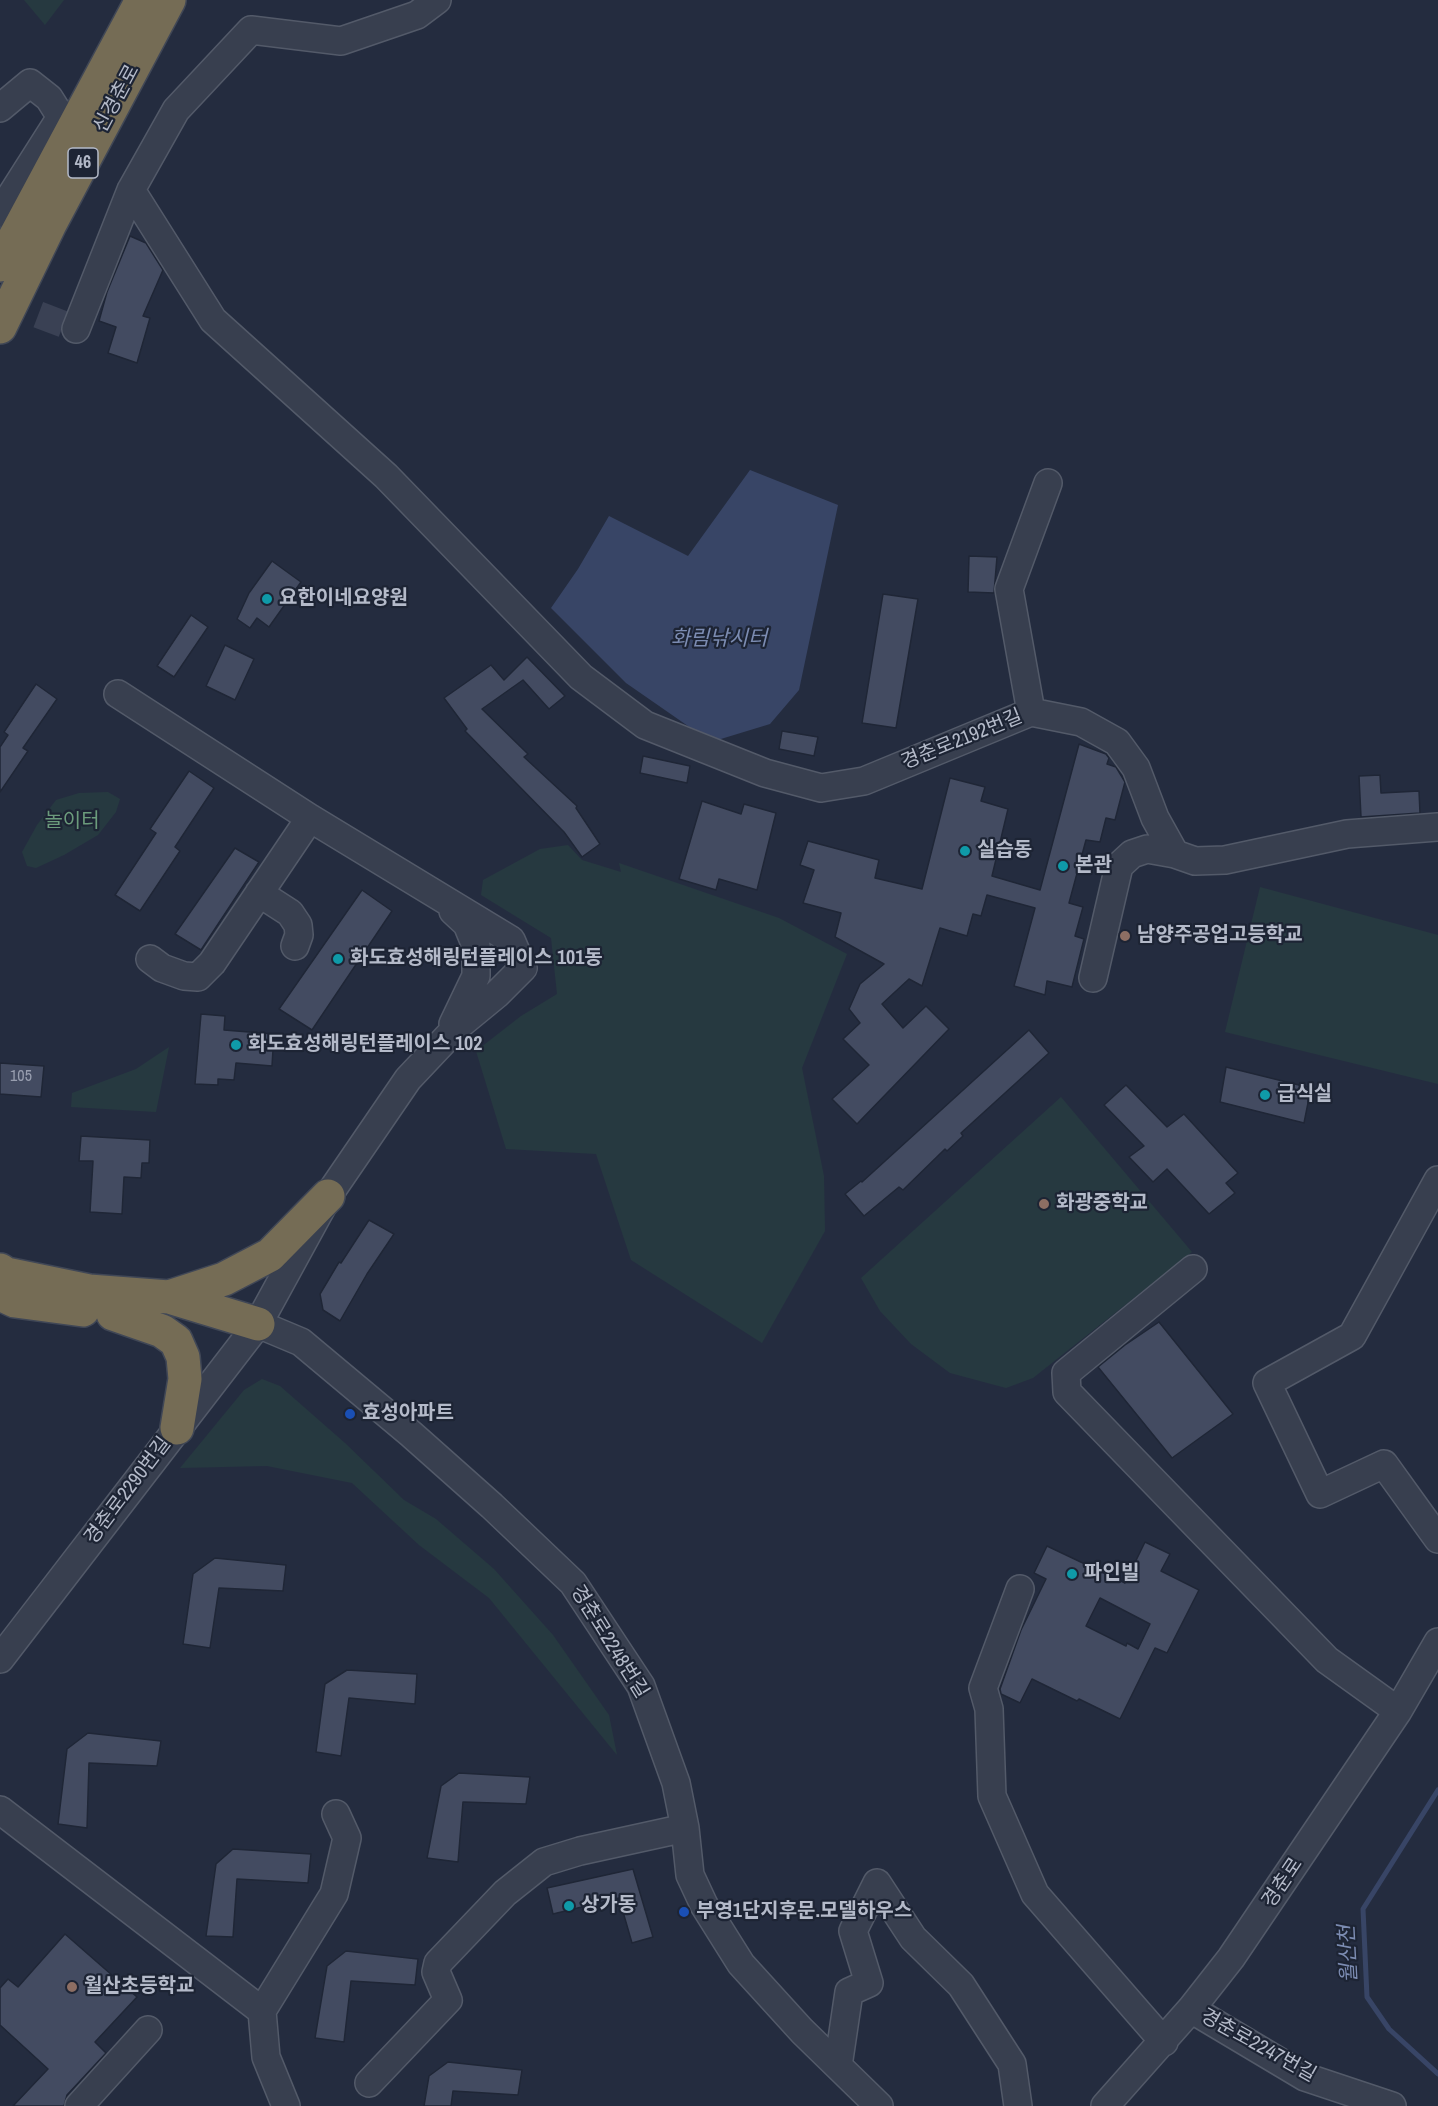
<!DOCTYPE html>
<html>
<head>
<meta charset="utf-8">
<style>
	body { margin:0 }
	canvas { display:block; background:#242c3f }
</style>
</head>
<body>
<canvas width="1438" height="2106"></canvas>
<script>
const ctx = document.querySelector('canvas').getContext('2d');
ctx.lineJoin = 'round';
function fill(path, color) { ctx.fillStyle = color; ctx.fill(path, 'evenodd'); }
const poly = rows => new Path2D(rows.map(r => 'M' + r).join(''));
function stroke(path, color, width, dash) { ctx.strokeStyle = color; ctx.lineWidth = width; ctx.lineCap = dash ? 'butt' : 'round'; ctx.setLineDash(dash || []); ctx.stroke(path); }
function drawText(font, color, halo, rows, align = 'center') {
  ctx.font = font + ' "Archivo Narrow","Noto Sans KR",sans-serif'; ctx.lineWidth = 4.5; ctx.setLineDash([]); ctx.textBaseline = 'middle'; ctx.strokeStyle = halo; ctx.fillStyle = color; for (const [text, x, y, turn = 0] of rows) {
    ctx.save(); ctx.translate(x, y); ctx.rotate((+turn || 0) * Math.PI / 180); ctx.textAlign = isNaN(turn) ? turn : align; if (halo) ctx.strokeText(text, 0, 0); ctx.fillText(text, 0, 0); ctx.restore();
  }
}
fill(poly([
	[24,0,64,0,45,25],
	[108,792,120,799,116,812,98,835,64,855,36,868,27,866,22,852,37,825,56,800,79,793],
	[568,845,582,860,621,872,619,863,779,918,847,954,802,1068,824,1176,825,1231,762,1343,631,1260,596,1154,506,1149,476,1051,521,1016,557,994,551,938,481,895,483,880,540,849],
	[1260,887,1438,935,1438,1084,1225,1032],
	[169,1047,156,1112,71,1107,72,1093,136,1069],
	[1061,1097,1192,1252,1033,1378,1006,1388,950,1373,911,1344,880,1311,861,1278],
	[262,1379,280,1386,345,1443,404,1500,436,1519,494,1569,553,1635,609,1715,617,1755,489,1598,419,1545,352,1483,267,1466,180,1468,244,1390]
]), '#263940');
fill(poly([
	[750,470,838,505,799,690,770,724,711,742,626,683,551,608,578,569,609,516,688,556]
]), '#384566');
stroke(poly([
	[1438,1790,1363,1909,1367,1997,1389,2029,1438,2074]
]), '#384566', 5);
const building = poly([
	[130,236,146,243,163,270,143,316,150,318,137,363,108,353,116,327,99,321,107,292,130,236],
	[969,556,997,557,994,593,968,592,969,556],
	[272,561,301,582,269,627,257,618,250,628,237,619,249,593,272,561],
	[883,594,918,599,896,728,862,723,883,594],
	[191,615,208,627,174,677,157,666,191,615],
	[225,645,254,659,235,700,206,686,225,645],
	[527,657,565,696,549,709,523,680,482,709,528,754,524,757,577,806,576,808,600,844,582,857,564,832,465,731,467,729,444,698,491,665,504,680,527,657],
	[36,684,57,699,23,748,28,751,0,792,0,747,8,735,4,732,36,684],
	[782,731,818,737,814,756,779,749,782,731],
	[1079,744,1106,754,1109,758,1107,764,1116,767,1125,782,1115,820,1106,818,1100,842,1086,840,1069,903,1083,907,1075,936,1084,939,1072,987,1047,981,1045,995,1014,986,1035,908,987,895,981,916,973,914,967,936,940,928,922,986,909,979,882,1004,903,1028,926,1006,949,1029,857,1124,832,1099,869,1065,843,1039,860,1023,849,1009,860,984,884,964,835,937,841,913,803,903,814,870,800,865,808,841,879,860,875,878,922,889,950,778,985,787,981,801,1008,809,992,876,1040,890,1079,744],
	[643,756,690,766,687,783,640,773,643,756],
	[189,771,214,788,175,847,180,851,140,911,115,895,156,833,150,829,189,771],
	[1380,775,1381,793,1419,791,1420,813,1361,817,1359,776,1380,775],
	[702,801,741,814,744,804,776,813,757,890,719,879,716,890,679,879,702,801],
	[235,848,259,862,201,950,175,934,235,848],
	[362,890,392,911,312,1030,279,1009,362,890],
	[201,1014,225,1016,224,1030,274,1034,272,1066,236,1063,234,1080,218,1079,218,1085,195,1084,201,1014],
	[1029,1030,1049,1053,961,1133,963,1136,947,1151,945,1149,903,1190,899,1187,864,1216,845,1194,861,1181,862,1182,1029,1030],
	[0,1063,44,1066,41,1097,0,1094,0,1063],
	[1226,1067,1311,1088,1304,1123,1220,1102,1226,1067],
	[1126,1085,1167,1127,1184,1114,1238,1173,1226,1183,1235,1193,1209,1214,1167,1169,1153,1182,1129,1157,1144,1146,1104,1105,1126,1085],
	[81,1136,150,1140,149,1163,142,1163,141,1178,124,1177,122,1214,90,1212,93,1161,79,1161,81,1136],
	[369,1220,394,1234,367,1274,340,1321,323,1310,320,1294,339,1262,341,1263,369,1220],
	[1159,1322,1233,1414,1172,1458,1098,1367,1125,1345,1159,1322],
	[1145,1542,1170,1554,1161,1571,1199,1590,1167,1653,1155,1648,1120,1719,1079,1699,1077,1701,1032,1679,1020,1703,1001,1694,1000,1689,1021,1630,1046,1579,1034,1573,1047,1546,1125,1583,1145,1542],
	[1100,1598,1150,1624,1138,1649,1127,1643,1126,1646,1086,1626,1100,1598],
	[215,1558,286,1565,283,1591,219,1588,210,1648,183,1644,193,1574,215,1558],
	[347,1670,417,1674,415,1704,349,1698,341,1756,316,1752,325,1684,347,1670],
	[88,1733,161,1741,157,1766,89,1763,87,1828,58,1824,67,1749,88,1733],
	[459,1773,530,1777,526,1804,463,1802,458,1862,427,1858,441,1786,459,1773],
	[233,1849,311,1854,308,1883,237,1879,233,1937,206,1936,216,1864,233,1849],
	[633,1869,653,1937,632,1943,619,1898,553,1914,547,1888,633,1869],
	[65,1934,137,1997,95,2042,106,2053,67,2095,64,2106,13,2106,48,2069,0,2025,0,1988,8,1979,18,1987,65,1934],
	[346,1951,418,1959,415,1985,351,1981,344,2042,315,2038,327,1966,346,1951],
	[448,2062,522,2070,518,2095,453,2091,451,2106,424,2106,429,2076,448,2062]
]);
fill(building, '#434b61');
stroke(building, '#1f2636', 1.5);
stroke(poly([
	[0,300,76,329]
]), '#3a4154', 27, [27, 14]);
const minor = poly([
	[0,108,30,83,49,98,61,117,0,213],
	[131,190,213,320,386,476,581,677,645,725,765,773,821,788,864,781,1031,712,1081,722,1117,742,1136,768,1155,818,1175,854,1195,861,1225,860,1347,834,1438,827],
	[76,329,131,190,176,110,251,30,341,41,417,15,437,0],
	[1031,712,1009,589,1048,483],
	[259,893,290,913,298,925,299,935,295,946],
	[453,911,467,924,476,946,476,976,453,1024],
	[150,959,162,968,184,976,198,977,212,963,310,818],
	[1093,978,1119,866,1132,854,1147,849,1175,854],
	[1438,1180,1352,1336,1267,1383,1320,1494,1384,1464,1438,1539],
	[1193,1269,1066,1373,1067,1392,1327,1660,1398,1711],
	[258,1324,301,1342,411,1434,492,1506,573,1583,641,1686,676,1783,685,1828,690,1875,704,1905,741,1964,802,2031,879,2106],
	[1020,1589,983,1688,989,1709,992,1796,1035,1894,1164,2042],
	[0,1659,258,1324,328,1196,408,1079,458,1026,497,994,523,968,511,940,310,818,118,694],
	[0,1810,262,2011],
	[1191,2009,1305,2077,1392,2106],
	[838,2066,849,1992,869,1983,853,1931,877,1883,913,1938,961,1985,1012,2064,1018,2106],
	[369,2083,448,2000,436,1972,438,1963,505,1893,544,1862,580,1851,685,1828],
	[79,2106,148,2030],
	[286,2106,266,2057,262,2011,334,1894,347,1838,336,1814],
	[1105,2106,1191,2009,1231,1958,1398,1711,1438,1642]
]);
const highway = poly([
	[0,265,142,0],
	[0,327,50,224,169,0],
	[0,1270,6,1274,89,1291,169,1297,258,1324],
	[0,1294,15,1301,83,1310],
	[169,1297,224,1279,270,1255,328,1196],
	[113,1314,162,1331,176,1341,183,1357,185,1379,177,1428]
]);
stroke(minor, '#535a69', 30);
stroke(highway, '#404756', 36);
stroke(minor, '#383f4f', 27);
stroke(highway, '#756c55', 33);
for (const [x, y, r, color] of [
	[267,599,6,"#0f9aa8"],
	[965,851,6,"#0f9aa8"],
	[1063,866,6,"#0f9aa8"],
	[1125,936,6,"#8d6e63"],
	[338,959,6,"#0f9aa8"],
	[236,1045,6,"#0f9aa8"],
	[1265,1095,6,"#0f9aa8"],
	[1044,1204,6,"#8d6e63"],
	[350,1414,6,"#1a4fb4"],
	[1072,1574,6,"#0f9aa8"],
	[569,1906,6,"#0f9aa8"],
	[684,1912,6,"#1a4fb4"],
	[72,1987,6,"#8d6e63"]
]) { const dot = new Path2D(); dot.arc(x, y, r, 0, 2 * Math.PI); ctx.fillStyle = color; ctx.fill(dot); stroke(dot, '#1d2434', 2); }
drawText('16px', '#989eaf', null, [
	["105",21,1077]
]);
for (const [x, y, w] of [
	[83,163,30]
]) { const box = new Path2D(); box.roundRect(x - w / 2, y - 15, w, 30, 4.5); ctx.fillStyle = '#1d2434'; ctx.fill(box); stroke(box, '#b4bac9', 1.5); }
drawText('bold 18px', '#b4bac9', null, [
	["46",83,163]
]);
drawText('20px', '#b4bac9', '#1d2434', [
	["신경춘로",117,99,-62],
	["경춘로2192번길",962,740,-22],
	["경춘로2290번길",128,1491,-53],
	["경춘로2248번길",609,1642,58],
	["경춘로",1283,1883,-56],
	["경춘로2247번길",1258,2046,29]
]);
drawText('bold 20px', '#b4bac9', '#1d2434', [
	["요한이네요양원",279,599],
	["실습동",977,851],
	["본관",1075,866],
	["남양주공업고등학교",1137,936],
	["화도효성해링턴플레이스 101동",350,959],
	["화도효성해링턴플레이스 102",248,1045],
	["급식실",1277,1095],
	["화광중학교",1056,1204],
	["효성아파트",362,1414],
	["파인빌",1084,1574],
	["상가동",581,1906],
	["부영1단지후문.모델하우스",696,1912],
	["월산초등학교",84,1987]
], 'left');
drawText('20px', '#6b9b7c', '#1d2434', [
	["놀이터",72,822]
]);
drawText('italic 21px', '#7c8cb2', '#1d2434', [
	["화림낚시터",719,639],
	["월산천",1349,1954,-93]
]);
</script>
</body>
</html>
